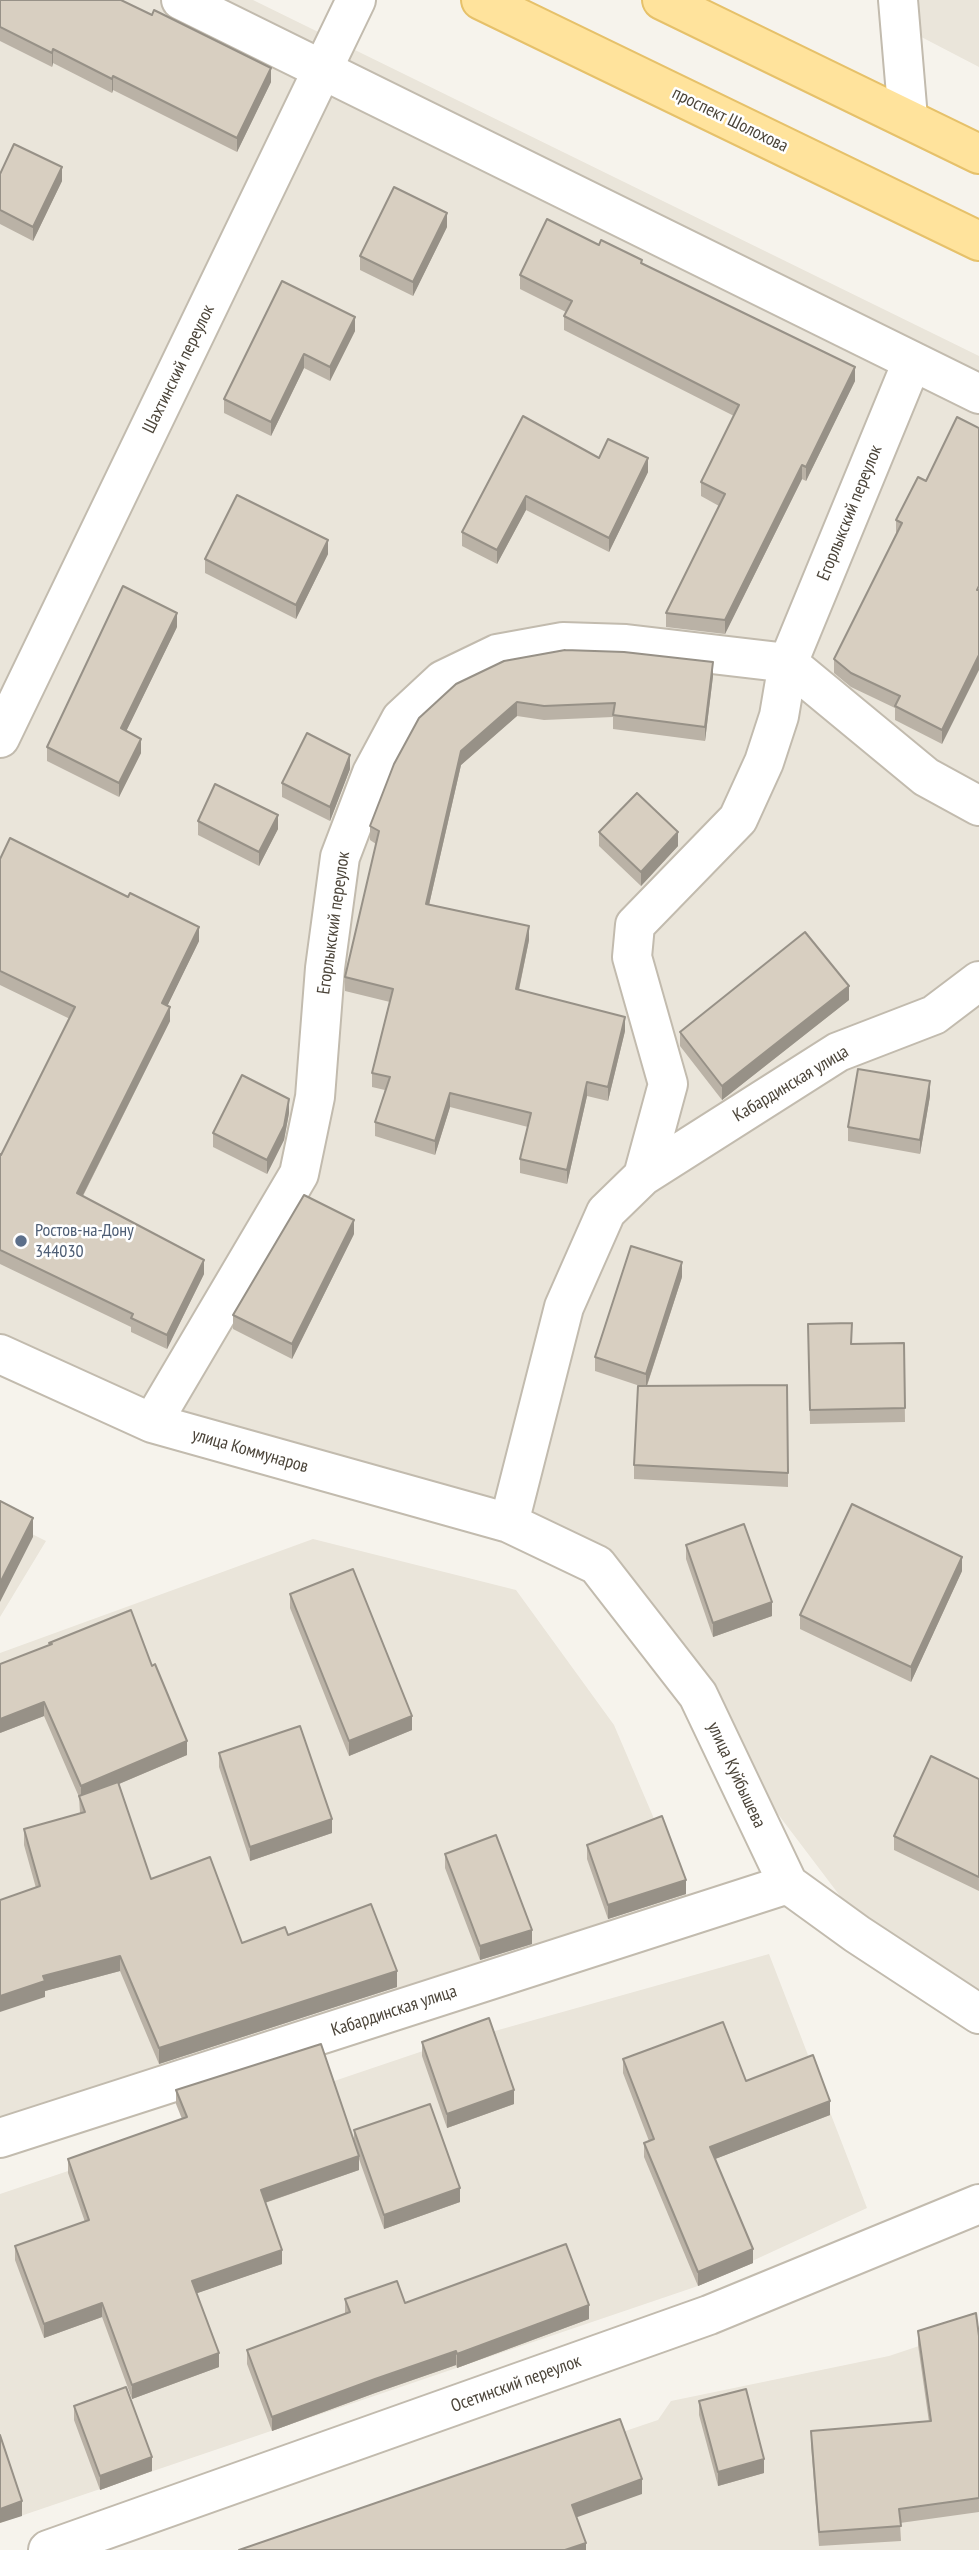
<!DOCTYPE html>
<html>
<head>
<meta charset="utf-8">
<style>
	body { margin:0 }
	canvas { display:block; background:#f6f3ec }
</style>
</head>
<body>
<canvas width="979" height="2550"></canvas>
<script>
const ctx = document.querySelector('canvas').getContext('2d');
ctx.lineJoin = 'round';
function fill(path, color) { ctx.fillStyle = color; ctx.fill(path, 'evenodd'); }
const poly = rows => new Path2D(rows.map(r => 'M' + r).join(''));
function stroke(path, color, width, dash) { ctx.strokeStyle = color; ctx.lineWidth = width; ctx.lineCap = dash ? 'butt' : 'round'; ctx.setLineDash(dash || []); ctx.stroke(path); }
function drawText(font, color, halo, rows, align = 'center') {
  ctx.font = font + ' "PT Sans Narrow",sans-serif'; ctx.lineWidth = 5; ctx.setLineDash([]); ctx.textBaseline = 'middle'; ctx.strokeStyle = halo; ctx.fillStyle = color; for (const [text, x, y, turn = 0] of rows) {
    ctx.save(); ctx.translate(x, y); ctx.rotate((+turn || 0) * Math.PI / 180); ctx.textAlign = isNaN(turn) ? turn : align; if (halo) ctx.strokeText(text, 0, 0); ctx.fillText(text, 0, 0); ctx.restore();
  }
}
fill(poly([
	[0,0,253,0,979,356,979,2015,862,1925,565,1533,444,1500,0,1353],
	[881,0,979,0,979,67,881,16],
	[0,1518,46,1541,0,1617],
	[313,1539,516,1590,614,1725,687,1896,610,1925,0,2117,0,1653],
	[769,1954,867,2208,698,2286,0,2523,0,2194,420,2052],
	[979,2326,979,2550,272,2550,658,2420,671,2401,889,2356]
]), '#eae5da');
const minor = poly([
	[181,0,979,394],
	[898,0,908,118],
	[643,1176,838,1052,934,1015,979,981],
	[0,1354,152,1423,509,1523,597,1565,698,1695,788,1884,857,1934,979,2014],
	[152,1423,299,1174,315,1097,325,968,340,857,372,773,401,719,443,680,497,654,563,642,626,644,788,663,926,777,979,806],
	[509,1523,564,1307,606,1212,643,1176,668,1084,632,957,635,925,738,819,764,762,779,716,788,663,912,362],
	[0,2138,788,1884],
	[48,2550,709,2315,979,2204]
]);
const tertiary = poly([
	[0,738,356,0]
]);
const primary = poly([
	[481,0,979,241],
	[662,0,979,154]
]);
stroke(minor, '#c2bbae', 42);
stroke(tertiary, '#c2bbae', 42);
stroke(primary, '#e6c16a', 42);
stroke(minor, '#fff', 38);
stroke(tertiary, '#fff', 38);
stroke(primary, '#ffe39c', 38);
fill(poly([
	[0,0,271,82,237,152,113,90,112,93,53,63,52,67,0,41],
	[0,174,62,181,33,241,0,224],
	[447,227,413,296,360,270,360,256],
	[599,245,642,263,855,381,806,481,802,479,725,634,666,627,666,613,719,506,701,496,701,482,734,416,564,330,564,316,566,312,520,289,520,275],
	[282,281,355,331,330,381,304,368,271,436,224,413,224,399],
	[523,416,599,458,648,472,609,552,526,510,497,564,462,546,462,532],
	[979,428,942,744,895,720,895,708,851,687,834,673,834,659,896,534,896,520,926,481],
	[328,554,296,619,205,573,205,559],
	[177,627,126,731,141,753,119,797,47,761,47,747],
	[713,676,705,741,613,729,613,717,544,720,517,716,461,765,429,905,529,940,519,990,625,1031,608,1101,587,1096,567,1184,520,1173,520,1159,528,1127,450,1107,435,1155,375,1136,375,1122,385,1090,372,1087,372,1073,390,1002,345,991,345,977,376,844,370,840,370,826,456,684],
	[350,769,330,821,282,797,282,783],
	[198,821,278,829,259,866,198,835],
	[599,832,678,846,641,886,599,846],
	[0,859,199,941,167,1006,170,1021,83,1196,204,1274,167,1349,131,1332,131,1327,0,1264,0,1154,1,1155,70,1019,0,985],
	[849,1000,722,1100,680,1046,680,1032],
	[930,1096,920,1154,848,1141,848,1127],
	[289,1113,284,1140,267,1174,213,1147,213,1133],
	[354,1234,292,1359,233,1329,233,1315],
	[682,1277,647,1386,788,1473,788,1487,634,1479,634,1465,640,1386,595,1371,595,1357],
	[808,1324,852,1344,904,1343,905,1422,810,1424],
	[686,1545,772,1616,713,1637,686,1559],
	[962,1571,911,1682,800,1629,800,1615],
	[290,1594,412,1730,349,1756,290,1608],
	[49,1643,187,1755,119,1784,151,1879,242,1943,288,1935,397,1987,159,2064,120,1971,45,1991,45,1997,36,1888,24,1845,24,1829,80,1813,79,1797,44,1716,0,1733,49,1645],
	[219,1753,332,1833,250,1861,219,1767],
	[979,1779,979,1891,894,1850,894,1836],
	[587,1845,686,1894,608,1919,587,1859],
	[445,1854,532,1944,480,1960,445,1868],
	[422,2042,514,2104,447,2128,422,2056],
	[623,2059,746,2081,830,2115,715,2159,753,2263,698,2286,644,2157,644,2143,649,2141,623,2073],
	[176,2090,354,2140,354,2130,460,2202,384,2229,359,2159,359,2170,265,2203,282,2264,197,2293,219,2367,132,2399,102,2317,44,2338,15,2260,15,2246,85,2222,68,2173,68,2159,182,2119,176,2104],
	[345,2299,405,2303,589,2319,457,2368,456,2365,375,2393,272,2431,247,2364,247,2350,345,2314],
	[918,2331,979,2336,979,2512,900,2523,901,2541,819,2546,811,2445,811,2431,929,2422,918,2345],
	[699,2401,764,2473,718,2486,699,2415],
	[74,2406,152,2471,100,2490,74,2420]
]), '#bab2a6');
fill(poly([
	[53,49,53,63,52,67,52,53],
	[271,68,271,82,237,152,237,138],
	[113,76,113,90,112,93,112,79],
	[62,167,62,181,33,241,33,227],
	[447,213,447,227,413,296,413,282],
	[355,317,355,331,330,381,330,367],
	[304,354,304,368,271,436,271,422],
	[855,367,855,381,806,481,806,467],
	[648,458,648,472,609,552,609,538],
	[802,465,802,479,725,634,725,620],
	[526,496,526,510,497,564,497,550],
	[328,540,328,554,296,619,296,605],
	[177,613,177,627,121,742,121,728],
	[979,655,979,670,942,744,942,730],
	[713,662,713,676,705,741,705,727],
	[517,702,517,716,461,765,426,918,426,904,461,751],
	[141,739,141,753,119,797,119,783],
	[350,755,350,769,330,821,330,807],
	[278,815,278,829,259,866,259,852],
	[678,832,678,846,641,886,641,872],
	[529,926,529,940,516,1003,516,989],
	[199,927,199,941,162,1017,162,1003],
	[849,986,849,1000,722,1100,722,1086],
	[170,1007,170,1021,77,1207,77,1193],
	[625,1017,625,1031,608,1101,608,1087],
	[930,1081,930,1096,920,1154,920,1140],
	[587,1082,587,1096,567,1184,567,1170],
	[450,1093,450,1107,435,1155,435,1141],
	[289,1099,289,1113,284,1140,267,1174,267,1160],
	[354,1220,354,1234,292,1359,292,1344],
	[204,1260,204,1274,167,1349,167,1335],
	[682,1262,682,1277,646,1388,646,1374],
	[33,1518,33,1537,0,1602,0,1583],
	[962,1557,962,1571,911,1682,911,1667],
	[772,1602,772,1616,713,1637,713,1623],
	[44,1702,44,1716,0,1733,0,1719],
	[412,1716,412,1730,349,1756,349,1741],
	[187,1741,187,1755,81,1800,81,1786],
	[332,1819,332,1833,250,1861,250,1847],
	[686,1880,686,1894,608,1919,608,1905],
	[532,1930,532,1944,480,1960,480,1946],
	[120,1956,120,1971,45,1991,45,1997,0,2012,0,1996,43,1976],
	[397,1971,397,1987,159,2064,159,2048],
	[514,2090,514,2104,447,2128,447,2114],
	[830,2101,830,2115,710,2161,710,2147],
	[359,2156,359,2170,261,2204,261,2190],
	[460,2188,460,2202,384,2229,384,2215],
	[753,2249,753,2263,698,2286,698,2272],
	[282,2250,282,2264,192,2295,192,2281],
	[102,2303,102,2317,44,2338,44,2324],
	[589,2305,589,2319,457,2368,457,2354],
	[456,2351,456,2365,375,2393,272,2431,272,2417,375,2379],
	[219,2353,219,2367,132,2399,132,2385],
	[152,2457,152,2471,100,2490,100,2476],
	[764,2459,764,2473,718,2486,718,2472],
	[642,2479,642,2494,572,2519,572,2505],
	[22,2501,22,2516,0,2523,0,2509],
	[586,2543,586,2550,565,2550]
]), '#979187');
const building = poly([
	[0,0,121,0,152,15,154,10,271,68,237,138,113,76,112,79,53,49,52,53,0,27,0,0],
	[14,144,62,167,33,227,0,210,0,174,14,144],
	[394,187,447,213,413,282,360,256,394,187],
	[547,219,599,245,601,240,642,260,641,263,855,367,806,467,802,465,725,620,666,613,725,494,701,482,739,405,564,316,572,301,520,275,547,219],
	[282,281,355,317,330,367,304,354,271,422,224,399,282,281],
	[523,416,599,458,608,439,648,458,609,538,526,496,497,550,462,532,523,416],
	[957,417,979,428,979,586,977,590,979,590,979,655,942,730,895,706,900,696,851,673,834,659,902,523,896,520,918,477,926,481,957,417],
	[237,495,328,540,296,605,205,559,237,495],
	[123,586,177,613,121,728,141,739,119,783,47,747,123,586],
	[565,650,624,652,713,662,705,727,613,715,615,703,544,706,517,702,461,751,426,904,529,926,516,989,625,1017,608,1087,587,1082,567,1170,520,1159,531,1113,450,1093,435,1141,375,1122,390,1077,372,1073,393,989,345,977,379,831,370,826,394,764,419,718,456,684,504,661,565,650],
	[307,733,350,755,330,807,282,783,307,733],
	[215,784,278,815,259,852,198,821,215,784],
	[637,793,678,832,641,872,599,832,637,793],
	[10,838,128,897,130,893,199,927,162,1003,170,1007,77,1193,204,1260,167,1335,131,1318,133,1314,0,1250,0,1154,1,1155,75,1007,0,971,0,859,10,838],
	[805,932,849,986,722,1086,680,1032,805,932],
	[858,1069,930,1081,920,1140,848,1127,858,1069],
	[242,1075,289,1099,284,1126,267,1160,213,1133,242,1075],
	[304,1195,354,1220,292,1344,233,1315,304,1195],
	[631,1246,682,1262,646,1374,595,1357,631,1246],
	[852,1323,851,1344,904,1343,905,1408,810,1410,808,1324,852,1323],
	[787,1385,788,1473,634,1465,638,1386,787,1385],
	[0,1501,33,1518,0,1583,0,1501],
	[852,1504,962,1557,911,1667,800,1615,852,1504],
	[744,1524,772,1602,713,1623,686,1545,744,1524],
	[353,1569,412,1716,349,1741,290,1594,353,1569],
	[131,1610,152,1666,155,1664,187,1741,81,1786,44,1702,0,1719,0,1664,52,1644,49,1643,131,1610],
	[300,1726,332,1819,250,1847,219,1753,300,1726],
	[931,1756,979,1779,979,1877,894,1836,931,1756],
	[118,1782,151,1879,210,1857,242,1943,285,1927,288,1935,371,1904,397,1971,159,2048,120,1956,43,1976,45,1981,0,1996,0,1900,40,1886,24,1829,85,1812,79,1796,118,1782],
	[662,1816,686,1880,608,1905,587,1845,662,1816],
	[496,1835,532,1930,480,1946,445,1854,496,1835],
	[489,2018,514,2090,447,2114,422,2042,489,2018],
	[723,2022,746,2081,813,2055,830,2101,710,2147,753,2249,698,2272,644,2143,654,2139,623,2059,723,2022],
	[321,2044,359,2156,261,2190,282,2250,192,2281,219,2353,132,2385,102,2303,44,2324,15,2246,89,2220,68,2159,187,2117,176,2090,321,2044],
	[430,2104,460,2188,384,2215,354,2130,430,2104],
	[566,2244,589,2305,457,2354,456,2351,375,2379,272,2417,247,2350,350,2312,345,2299,397,2281,405,2303,566,2244],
	[976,2313,979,2336,979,2498,899,2509,901,2526,819,2532,811,2431,931,2421,918,2331,976,2313],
	[126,2387,152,2457,100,2476,74,2406,126,2387],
	[746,2389,764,2459,718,2472,699,2401,746,2389],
	[620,2419,642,2479,572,2505,586,2543,565,2550,239,2550,620,2419],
	[0,2435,22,2501,0,2509,0,2435]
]);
fill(building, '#d8cfc1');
stroke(building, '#979187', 2);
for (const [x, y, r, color] of [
	[21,1241,7,"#5c6f8a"]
]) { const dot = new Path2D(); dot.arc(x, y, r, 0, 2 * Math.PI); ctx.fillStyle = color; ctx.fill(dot); stroke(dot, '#fff', 2.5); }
drawText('18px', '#4b4439', '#fff', [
	["проспект Шолохова",730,120,26],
	["Шахтинский переулок",179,369,-64],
	["Егорлыкский переулок",850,513,-68],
	["Егорлыкский переулок",334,923,-82],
	["Кабардинская улица",791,1084,-31],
	["улица Коммунаров",250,1451,16],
	["улица Куйбышева",736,1775,65],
	["Кабардинская улица",394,2011,-18],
	["Осетинский переулок",516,2384,-20]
]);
drawText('18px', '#4e5e75', '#fff', [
	["Ростов-на-Дону",35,1231],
	["344030",35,1252]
], 'left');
</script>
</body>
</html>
